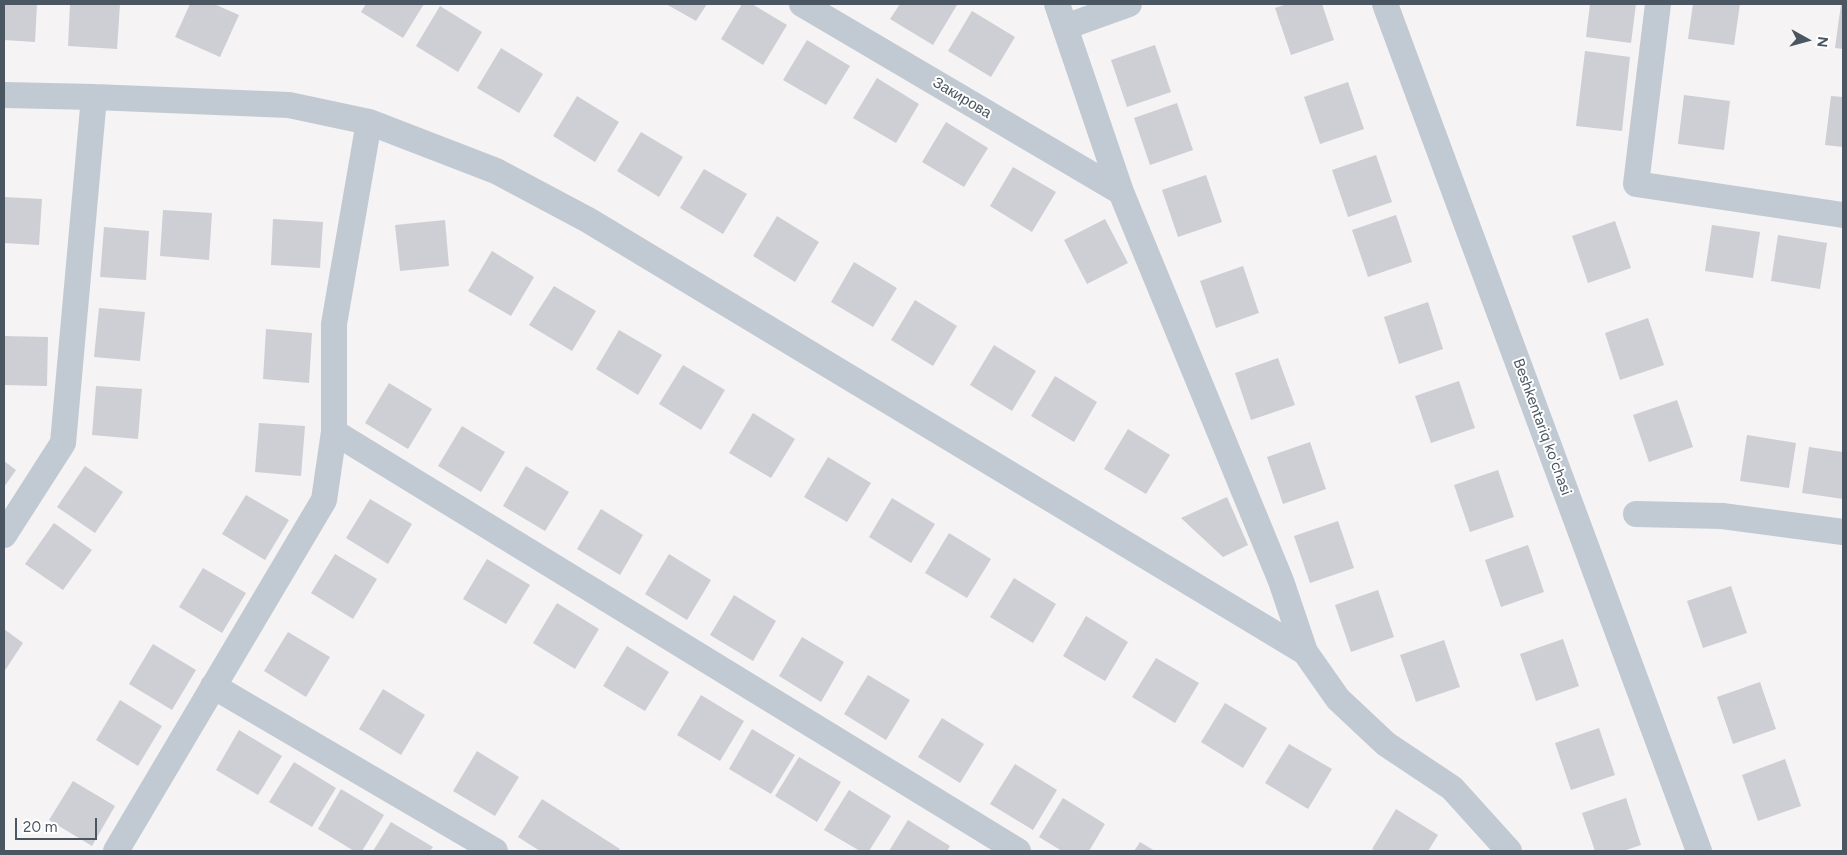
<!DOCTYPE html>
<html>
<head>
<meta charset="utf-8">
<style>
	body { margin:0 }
	#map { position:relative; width:1847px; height:855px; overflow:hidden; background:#f5f3f3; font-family:Figtree,sans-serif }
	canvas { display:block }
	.frame { position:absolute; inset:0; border:5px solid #4a5661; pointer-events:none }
	.north { position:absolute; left:1782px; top:15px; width:50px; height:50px; -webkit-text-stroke:4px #fff; paint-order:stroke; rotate:97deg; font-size:14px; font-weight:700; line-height:20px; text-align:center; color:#4a5661 }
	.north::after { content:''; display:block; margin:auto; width:18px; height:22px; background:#4a5661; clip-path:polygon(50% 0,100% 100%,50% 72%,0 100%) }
	.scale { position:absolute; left:15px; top:818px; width:82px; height:22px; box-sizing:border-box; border:2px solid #4a5661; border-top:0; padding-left:6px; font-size:15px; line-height:18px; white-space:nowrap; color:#4a5661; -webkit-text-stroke:4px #fff; paint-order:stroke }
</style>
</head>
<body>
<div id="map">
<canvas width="1847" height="855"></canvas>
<div class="frame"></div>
<div class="north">N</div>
<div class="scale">20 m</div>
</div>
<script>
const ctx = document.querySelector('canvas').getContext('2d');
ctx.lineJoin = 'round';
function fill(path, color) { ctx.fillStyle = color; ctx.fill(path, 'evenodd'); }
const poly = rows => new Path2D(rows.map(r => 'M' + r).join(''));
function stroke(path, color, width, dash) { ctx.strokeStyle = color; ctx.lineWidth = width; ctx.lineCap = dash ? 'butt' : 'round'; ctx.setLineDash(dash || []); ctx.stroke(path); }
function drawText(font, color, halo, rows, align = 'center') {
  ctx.font = font + ' Figtree,sans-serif'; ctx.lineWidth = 4; ctx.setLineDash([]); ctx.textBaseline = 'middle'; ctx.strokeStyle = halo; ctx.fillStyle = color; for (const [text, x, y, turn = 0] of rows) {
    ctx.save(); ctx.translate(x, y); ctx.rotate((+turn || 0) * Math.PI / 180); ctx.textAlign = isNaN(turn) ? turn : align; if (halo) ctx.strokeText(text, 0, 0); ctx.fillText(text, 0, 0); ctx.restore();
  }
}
fill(poly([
	[4,4,37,4,35,42,4,40],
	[70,4,120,4,117,49,68,46],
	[190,4,214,4,239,15,220,57,175,37],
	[366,4,424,4,403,38,361,12],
	[666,4,707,4,696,21],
	[742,4,752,4,787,25,763,65,721,39],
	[900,4,954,4,957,5,933,45,890,19],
	[1287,4,1322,4,1334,40,1291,55,1275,8],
	[1590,4,1636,4,1631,43,1586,37],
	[1693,4,1740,4,1734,45,1688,39],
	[1841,4,1843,4,1843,49,1835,48],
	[440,6,482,32,458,72,416,46],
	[972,11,1015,37,991,77,948,51],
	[807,40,850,66,826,105,783,80],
	[1155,45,1171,92,1127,107,1111,60],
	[501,48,543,74,519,113,477,88],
	[1585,51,1630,57,1622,131,1576,126],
	[877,78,919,104,896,143,853,118],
	[1348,82,1364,129,1320,144,1304,97],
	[1684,95,1730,101,1724,150,1678,144],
	[577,96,619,122,595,162,553,136],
	[1831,96,1843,97,1843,147,1825,145],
	[1177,103,1193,150,1150,165,1134,118],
	[946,122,988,148,964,187,922,162],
	[641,132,683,157,659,197,617,171],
	[1376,155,1392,202,1348,217,1332,170],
	[1013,167,1056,192,1032,232,990,206],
	[704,169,747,194,723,234,680,208],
	[1206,175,1222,222,1178,237,1162,190],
	[4,197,42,199,39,245,4,243],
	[163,210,212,213,209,260,160,256],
	[1396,215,1412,262,1368,277,1352,230],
	[777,216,819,242,795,282,753,256],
	[273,219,323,222,320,268,271,265],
	[1105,219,1128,263,1087,284,1064,240],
	[445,220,449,266,400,271,395,225],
	[1615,221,1631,268,1588,283,1572,236],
	[1712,225,1760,232,1753,278,1705,271],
	[104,227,149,231,146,280,100,277],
	[1778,235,1827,243,1820,289,1771,281],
	[492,251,534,277,511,316,468,291],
	[854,262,897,288,873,327,831,302],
	[1243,266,1259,313,1216,328,1200,281],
	[554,286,596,311,572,351,529,325],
	[915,300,957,326,933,366,891,340],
	[1428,302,1443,349,1399,364,1384,317],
	[99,308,145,312,140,361,94,357],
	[1648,318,1664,365,1620,380,1605,333],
	[266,329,312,333,309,383,263,379],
	[619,330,662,355,638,395,596,369],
	[4,336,48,337,47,386,4,385],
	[994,345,1036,371,1012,411,970,385],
	[1278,358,1295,405,1251,420,1235,373],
	[683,365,725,390,701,430,659,404],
	[1055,376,1097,402,1074,442,1031,416],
	[1459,381,1475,428,1431,443,1415,396],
	[389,383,432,409,408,449,365,423],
	[96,386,142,389,138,439,92,435],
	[1677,400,1693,447,1649,462,1633,415],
	[753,413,795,439,771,478,729,453],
	[259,423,305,426,301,476,255,472],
	[462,426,505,452,481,492,438,466],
	[1128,429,1170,455,1146,494,1104,469],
	[1747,435,1796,443,1789,488,1740,481],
	[1310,442,1326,489,1283,504,1267,457],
	[1809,447,1843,452,1843,499,1802,493],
	[828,457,871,483,847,522,804,497],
	[4,461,16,470,4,487],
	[85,466,123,492,95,533,57,507],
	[526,466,569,492,545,531,503,506],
	[1498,470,1514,517,1470,532,1454,485],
	[246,495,289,520,265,560,222,534],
	[1227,497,1248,545,1223,557,1181,518],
	[892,498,935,524,911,563,869,537],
	[370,499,412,524,388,564,346,538],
	[601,509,643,535,620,575,577,549],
	[1338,521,1354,568,1310,583,1294,536],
	[54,523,92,550,63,590,25,564],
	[949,533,991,559,967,598,925,573],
	[1528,545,1544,592,1501,607,1485,560],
	[335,554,377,579,353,619,311,593],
	[669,554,711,580,687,620,645,594],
	[487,559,530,585,506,624,463,599],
	[203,568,246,593,222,633,179,607],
	[1014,578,1056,604,1033,643,990,617],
	[1731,586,1747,633,1703,648,1687,601],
	[1378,590,1394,637,1351,652,1335,605],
	[734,595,776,621,753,661,710,635],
	[557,603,599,629,575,669,533,643],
	[1086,616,1128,642,1105,681,1063,656],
	[4,629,23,643,4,672],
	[288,632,330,657,306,697,264,671],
	[802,637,844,662,821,702,779,676],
	[1563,639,1579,686,1536,701,1520,654],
	[1444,640,1460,687,1416,702,1400,655],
	[153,644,196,670,172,710,129,684],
	[627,646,669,672,645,711,603,686],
	[1156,658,1199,683,1175,723,1132,697],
	[868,675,910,700,886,740,844,714],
	[1760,682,1776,729,1733,744,1717,697],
	[383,689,425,715,401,755,359,729],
	[701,695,744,721,720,761,677,735],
	[120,700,162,726,138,766,96,740],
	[1225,703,1267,728,1243,768,1201,742],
	[942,718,984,744,960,783,918,757],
	[1599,728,1615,775,1571,790,1555,743],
	[752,729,795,755,771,794,729,769],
	[239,730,282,756,258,795,216,770],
	[1289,744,1332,769,1308,809,1265,783],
	[477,751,519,777,495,816,453,791],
	[799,757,841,782,817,822,775,796],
	[1785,759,1801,806,1758,821,1742,775],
	[294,762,336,788,312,827,269,802],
	[1015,764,1057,790,1033,830,990,804],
	[73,781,115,806,92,846,49,820],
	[341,789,384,815,362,851,354,851,318,829],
	[849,790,891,816,869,851,860,851,824,830],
	[1063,798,1105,824,1089,851,1062,851,1039,837],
	[1626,798,1641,845,1623,851,1595,851,1582,813],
	[542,799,620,849,618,851,540,851,518,837],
	[1396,809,1438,835,1428,851,1376,851,1372,849],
	[908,820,950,846,947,851,889,851],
	[391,822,433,847,430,851,373,851],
	[1140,842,1155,851,1134,851]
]), '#cdcfd5');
stroke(poly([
	[802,4,1121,192],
	[1057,4,1121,192,1281,581,1305,652],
	[1385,4,1699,851],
	[1658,4,1636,184,1843,215],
	[1065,27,1129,4],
	[4,95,94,97,289,105,369,122,496,171,588,220,1305,652,1338,699,1386,744,1452,788,1509,851],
	[334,432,1018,851],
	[1636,514,1722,516,1843,532],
	[4,535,63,443,94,97],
	[213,686,495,851],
	[116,851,324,500,334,432,334,324,369,122]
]), '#c1cad2', 26);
drawText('15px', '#4a5661', '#fff', [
	["Закирова",962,98,31],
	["Beshkentariq ko'chasi",1542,427,70]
]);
</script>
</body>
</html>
